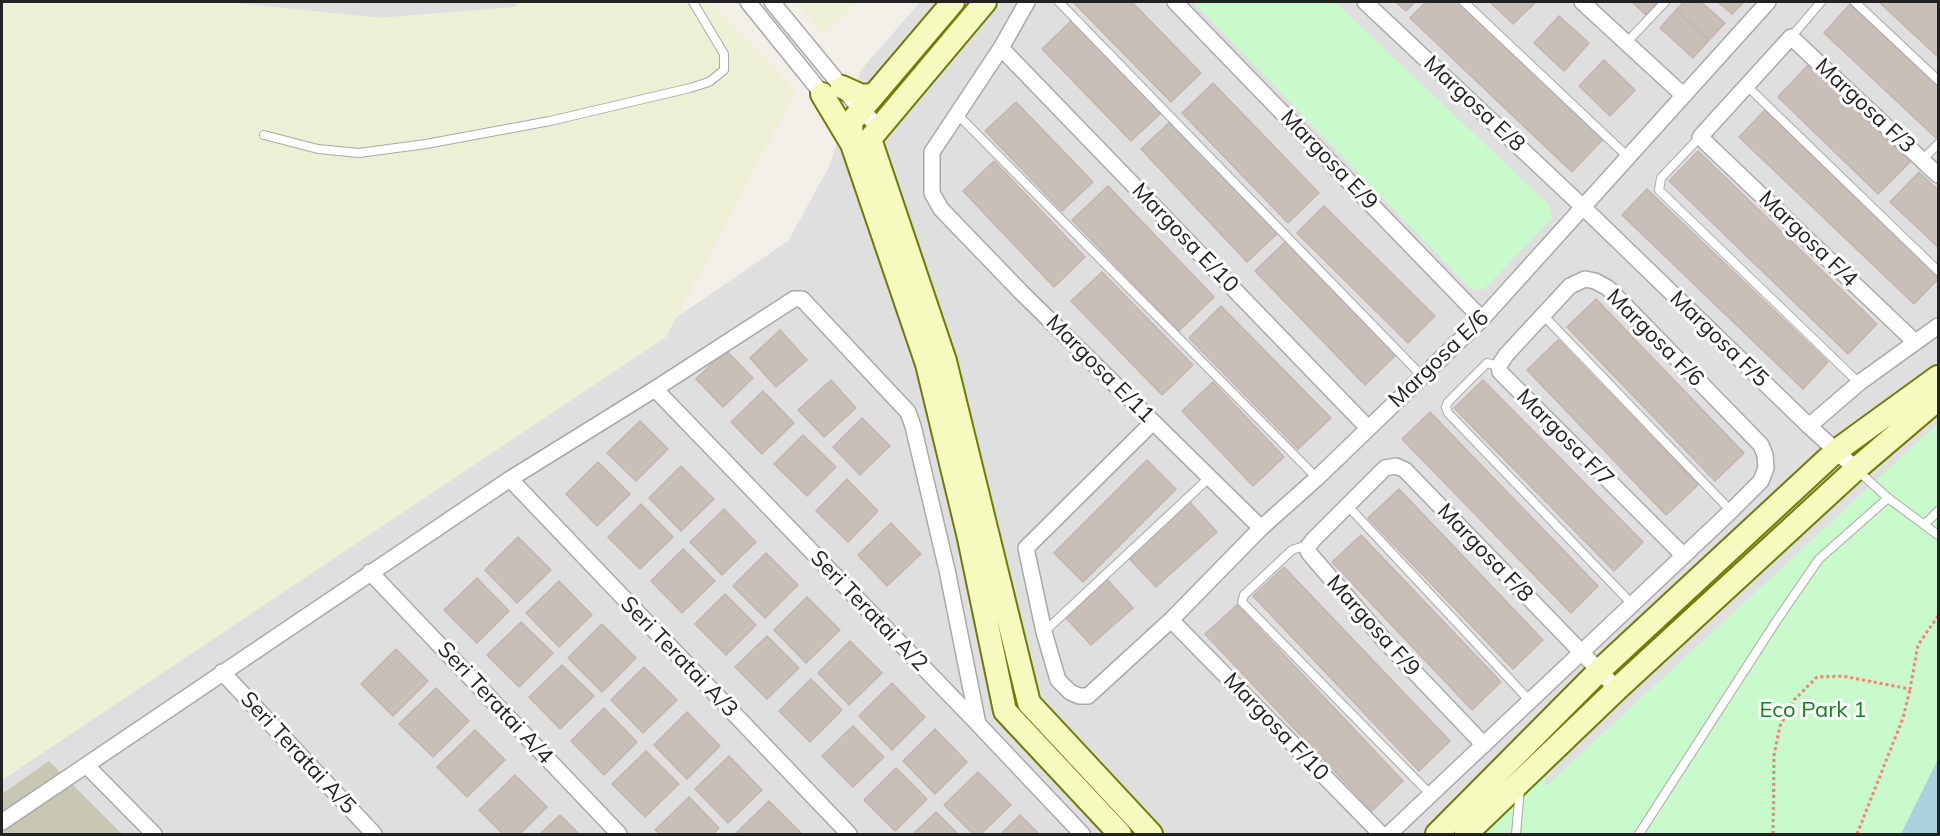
<!DOCTYPE html>
<html>
<head>
<meta charset="utf-8">
<style>
	body { margin:0 }
	#map { position:relative; width:1940px; height:836px; overflow:hidden; background:#f2efe9; font-family:Mulish,sans-serif }
	canvas { display:block }
	.frame { position:absolute; inset:0; border:3px solid #222; pointer-events:none }
</style>
</head>
<body>
<div id="map">
<canvas width="1940" height="836"></canvas>
<div class="frame"></div>
</div>
<script>
const ctx = document.querySelector('canvas').getContext('2d');
ctx.lineJoin = 'round';
function fill(path, color) { ctx.fillStyle = color; ctx.fill(path, 'evenodd'); }
const poly = rows => new Path2D(rows.map(r => 'M' + r).join(''));
function stroke(path, color, width, dash) { ctx.strokeStyle = color; ctx.lineWidth = width; ctx.lineCap = dash ? 'butt' : 'round'; ctx.setLineDash(dash || []); ctx.stroke(path); }
function drawText(font, color, halo, rows, align = 'center') {
  ctx.font = font + ' Mulish,sans-serif'; ctx.lineWidth = 6; ctx.setLineDash([]); ctx.textBaseline = 'middle'; ctx.strokeStyle = halo; ctx.fillStyle = color; for (const [text, x, y, turn = 0] of rows) {
    ctx.save(); ctx.translate(x, y); ctx.rotate((+turn || 0) * Math.PI / 180); ctx.textAlign = isNaN(turn) ? turn : align; if (halo) ctx.strokeText(text, 0, 0); ctx.fillText(text, 0, 0); ctx.restore();
  }
}
fill(poly([
	[224,2,518,2,516,7,380,18],
	[920,2,1938,2,1938,834,2,834,2,780,788,241,829,167,861,70]
]), '#e0dfdf');
fill(poly([
	[49,761,122,834,2,834,2,794]
]), '#c7c7b4');
fill(poly([
	[2,2,224,2,380,18,516,7,518,2,711,2,796,91,666,337,2,780],
	[797,2,858,2,823,35]
]), '#eef0d5');
fill(poly([
	[1193,2,1335,2,1549,205,1552,218,1483,290,1470,288],
	[1938,423,1938,834,1485,834,1545,776,1545,787]
]), '#c8facc');
fill(poly([
	[1938,759,1938,834,1901,834]
]), '#aad3df');
const building = poly([
	[1073,2,1132,2,1201,73,1171,102,1073,2],
	[1396,2,1415,2,1406,11,1396,2],
	[1426,2,1460,2,1604,138,1572,172,1410,18,1426,2],
	[1490,2,1536,2,1513,24,1490,2],
	[1632,2,1655,2,1657,3,1646,15,1632,2],
	[1684,2,1701,2,1725,23,1709,40,1676,10,1684,2],
	[1718,2,1744,2,1732,14,1718,2],
	[1879,2,1936,2,1938,4,1938,57,1879,2],
	[1850,4,1938,86,1938,135,1936,138,1824,33,1850,4],
	[1676,10,1709,40,1693,58,1660,28,1676,10],
	[1559,16,1589,43,1564,71,1534,43,1559,16],
	[1072,20,1161,113,1131,141,1042,49,1072,20],
	[1604,60,1635,90,1610,116,1579,86,1604,60],
	[1809,64,1910,162,1878,194,1778,97,1809,64],
	[1213,83,1319,193,1288,223,1182,113,1213,83],
	[1016,102,1093,182,1062,211,985,131,1016,102],
	[1765,110,1938,276,1938,279,1914,304,1739,137,1765,110],
	[1172,120,1278,233,1247,262,1141,149,1172,120],
	[1698,151,1877,324,1848,354,1669,181,1698,151],
	[994,161,1085,257,1054,287,963,191,994,161],
	[1919,172,1938,190,1938,247,1890,202,1919,172],
	[1108,186,1214,297,1179,331,1072,220,1108,186],
	[1647,189,1828,362,1803,389,1622,215,1647,189],
	[1324,206,1435,316,1408,343,1297,233,1324,206],
	[1286,241,1396,355,1365,385,1255,271,1286,241],
	[1102,272,1193,365,1162,395,1071,301,1102,272],
	[1596,299,1744,453,1715,481,1567,327,1596,299],
	[1221,306,1331,418,1298,449,1189,338,1221,306],
	[780,330,807,360,776,387,750,358,780,330],
	[1558,340,1698,485,1666,515,1527,370,1558,340],
	[726,350,753,378,723,407,696,379,726,350],
	[831,380,856,408,824,437,798,410,831,380],
	[1483,380,1643,542,1614,571,1454,408,1483,380],
	[1213,382,1284,457,1253,486,1182,411,1213,382],
	[763,391,794,423,762,454,731,422,763,391],
	[1430,412,1598,586,1571,613,1402,439,1430,412],
	[862,418,890,446,860,475,833,447,862,418],
	[640,421,668,449,636,481,607,453,640,421],
	[803,435,836,467,807,496,774,464,803,435],
	[1147,460,1176,489,1083,582,1054,553,1147,460],
	[598,462,630,494,597,526,566,494,598,462],
	[681,466,714,499,681,531,649,498,681,466],
	[847,479,878,511,848,542,816,511,847,479],
	[1399,489,1543,640,1513,669,1368,518,1399,489],
	[1188,500,1217,532,1156,587,1127,556,1188,500],
	[641,504,673,537,640,569,608,537,641,504],
	[724,509,756,542,722,575,690,542,724,509],
	[891,523,921,554,887,586,858,555,891,523],
	[1361,535,1501,682,1472,710,1332,562,1361,535],
	[518,537,551,570,517,603,485,570,518,537],
	[683,549,715,581,682,613,651,581,683,549],
	[766,553,798,585,765,618,733,586,766,553],
	[1284,567,1450,741,1419,771,1253,596,1284,567],
	[477,578,509,611,477,643,444,610,477,578],
	[1106,578,1133,608,1091,645,1064,616,1106,578],
	[559,581,592,615,559,647,526,613,559,581],
	[725,594,756,625,726,655,695,624,725,594],
	[807,597,840,630,806,663,774,630,807,597],
	[1237,605,1403,781,1372,811,1205,634,1237,605],
	[521,622,553,653,519,687,487,655,521,622],
	[602,624,636,658,602,692,568,658,602,624],
	[767,636,799,668,767,699,735,667,767,636],
	[850,641,882,673,849,705,818,673,850,641],
	[396,649,428,681,393,716,361,684,396,649],
	[562,665,594,696,560,729,529,697,562,665],
	[644,667,677,700,643,733,611,700,644,667],
	[811,679,842,710,810,742,779,711,811,679],
	[892,683,925,717,892,750,859,716,892,683],
	[436,688,469,721,433,757,399,724,436,688],
	[604,708,637,742,604,775,571,741,604,708],
	[687,712,720,746,687,779,654,745,687,712],
	[853,726,884,757,853,787,822,756,853,726],
	[935,729,967,762,935,794,903,761,935,729],
	[475,730,505,760,467,797,437,767,475,730],
	[646,751,679,784,645,817,612,784,646,751],
	[729,756,762,790,728,823,695,789,729,756],
	[896,768,927,799,895,831,864,800,896,768],
	[978,772,1011,805,981,834,973,834,944,805,978,772],
	[515,775,547,807,520,834,503,834,479,810,515,775],
	[689,797,719,828,713,834,660,834,655,830,689,797],
	[769,801,802,834,735,834,769,801],
	[936,812,958,834,913,834,936,812],
	[560,815,579,834,540,834,560,815],
	[1020,815,1039,834,1001,834,1020,815]
]);
fill(building, '#c7bfb8');
stroke(building, '#c4b6ab', 1.5);
const lane = poly([
	[1059,2,1423,377],
	[1464,2,1627,156],
	[1855,2,1938,80],
	[1791,37,1821,2],
	[1627,42,1665,2],
	[1746,85,1938,271],
	[957,114,1317,478],
	[264,135,318,149,359,153,426,144,550,121,690,88,709,82,724,70,724,54,693,2],
	[1700,137,1661,178,1659,190,1859,383],
	[1922,160,1938,144],
	[1543,315,1731,511],
	[1499,366,1487,363,1448,402,1446,407,1448,413,1632,604],
	[1857,470,1888,498,1938,535],
	[1347,505,1530,701],
	[1924,525,1938,511],
	[1307,548,1301,547,1292,550,1244,595,1242,602,1431,795],
	[1044,632,1209,478],
	[1516,834,1520,789],
	[1639,834,1775,623,1819,559,1888,498]
]);
const street = poly([
	[748,2,828,101],
	[772,2,860,109,879,127],
	[1027,2,1001,48,932,152,932,193,941,209,1021,292,1261,528],
	[1175,2,1482,319],
	[1365,2,1583,207,1809,426,1856,469],
	[1582,2,1683,95],
	[1001,48,1368,428],
	[1915,342,1700,137,1791,37,1938,175],
	[655,389,978,724,1082,834],
	[1153,422,1026,548,1044,632,1058,680,1070,692,1079,696,1088,696,1171,620,1261,528,1317,478,1482,319,1768,2],
	[1809,426,1859,383,1938,326],
	[510,479,849,834],
	[370,572,619,834],
	[1171,620,1381,834],
	[222,672,374,834],
	[1484,745,1384,640,1309,553,1307,548,1313,540,1385,468,1396,466,1405,470,1617,689],
	[86,765,154,834],
	[2,822,510,479,655,389,794,299,802,299,908,412,913,426,947,570,978,724],
	[1389,834,1731,511,1761,481,1766,468,1765,455,1761,445,1608,288,1595,281,1585,279,1570,286,1506,355,1499,366,1500,372,1683,555]
]);
const secondary = poly([
	[985,2,870,139,945,361,1029,703,1151,834],
	[842,87,862,96,872,95],
	[822,94,852,144,927,364,969,538,1005,711,1120,834],
	[852,144,851,122,953,2],
	[1437,834,1600,670,1836,451,1938,377],
	[1466,834,1617,689,1856,469,1938,399]
]);
stroke(lane, '#a9a9a9', 10);
stroke(street, '#a9a9a9', 18);
stroke(secondary, '#707d05', 26);
stroke(poly([
	[1773,834,1774,755,1780,726,1794,700,1817,677,1842,676,1910,689,1918,645,1938,616],
	[1857,834,1903,718,1910,689]
]), '#fa8072', 3, [3, 3]);
stroke(lane, '#fff', 8);
stroke(street, '#fff', 15);
stroke(secondary, '#f7fabf', 22);
drawText('22px', '#222', '#fff', [
	["Margosa E/8",1474,104,43],
	["Margosa F/3",1865,106,43],
	["Margosa E/9",1329,160,46],
	["Margosa E/10",1185,238,46],
	["Margosa F/4",1808,239,44],
	["Margosa F/6",1655,338,45],
	["Margosa F/5",1719,339,44],
	["Margosa E/6",1439,359,-44],
	["Margosa E/11",1100,369,45],
	["Margosa F/7",1565,438,45],
	["Margosa F/8",1485,553,46],
	["Seri Teratai A/2",869,611,46],
	["Margosa F/9",1373,626,48],
	["Seri Teratai A/3",679,657,46],
	["Seri Teratai A/4",495,703,47],
	["Margosa F/10",1276,727,46],
	["Seri Teratai A/5",298,753,47]
]);
drawText('22px', '#0c8416', '#fff', [
	["Eco Park 1",1813,710]
]);
</script>
</body>
</html>
